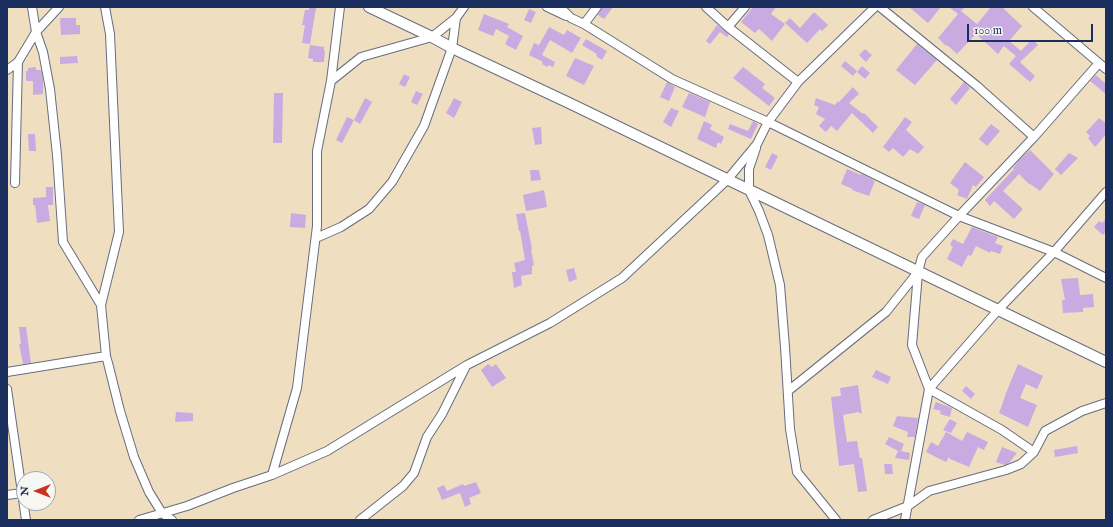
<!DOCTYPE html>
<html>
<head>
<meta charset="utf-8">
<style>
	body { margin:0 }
	#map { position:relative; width:1113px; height:527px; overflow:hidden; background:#efdfc0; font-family:"IM FELL English",serif }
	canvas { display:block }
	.frame { position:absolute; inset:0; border:8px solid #1b2f5e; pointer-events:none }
	.north { position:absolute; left:16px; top:471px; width:40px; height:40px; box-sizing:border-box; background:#f6f6f2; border:1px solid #9ea6b7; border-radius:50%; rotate:270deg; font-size:11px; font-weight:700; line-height:16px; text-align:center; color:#1b2f5e }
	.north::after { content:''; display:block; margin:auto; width:14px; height:18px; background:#c8321e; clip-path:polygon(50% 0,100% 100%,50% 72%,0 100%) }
	.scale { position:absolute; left:967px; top:24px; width:126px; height:18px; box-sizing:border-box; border:2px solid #1b2f5e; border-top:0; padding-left:5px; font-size:12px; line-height:14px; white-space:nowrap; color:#1b2f5e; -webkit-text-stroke:3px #f6f6f2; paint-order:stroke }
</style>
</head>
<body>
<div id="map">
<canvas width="1113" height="527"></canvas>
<div class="frame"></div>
<div class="north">N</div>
<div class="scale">100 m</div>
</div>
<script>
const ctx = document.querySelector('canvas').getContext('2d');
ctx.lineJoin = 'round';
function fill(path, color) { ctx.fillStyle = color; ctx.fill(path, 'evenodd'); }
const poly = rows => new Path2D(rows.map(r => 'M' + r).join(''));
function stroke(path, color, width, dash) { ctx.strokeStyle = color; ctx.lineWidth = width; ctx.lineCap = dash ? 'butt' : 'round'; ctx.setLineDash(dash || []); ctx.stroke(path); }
fill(poly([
	[309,7,316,8,310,44,302,43,305,25,302,25,305,10,309,10],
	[602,7,613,7,604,19,598,15],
	[753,7,776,7,771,14,785,24,772,41,759,29,755,33,741,22],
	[909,7,941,7,928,23],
	[949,7,965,7,961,11,977,24,991,7,1002,7,1022,26,1009,41,1021,51,1032,39,1038,45,1020,62,1035,76,1030,82,1009,64,1016,56,1004,46,998,54,976,34,957,54,947,45,946,46,938,38,958,14],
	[529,9,536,12,531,23,524,20],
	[814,12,828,25,822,31,820,29,807,43,785,23,790,18,800,28],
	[484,14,509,24,507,27,523,36,516,50,505,44,509,36,496,29,493,36,478,30],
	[60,18,76,18,76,25,80,25,80,34,61,35],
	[717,25,729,34,727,37,720,32,710,44,706,41],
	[549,27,564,35,567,30,581,38,572,53,550,40,542,55,555,62,553,67,549,65,547,67,542,64,543,62,529,55,534,43,539,45],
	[586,39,607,51,602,60,596,56,597,54,582,45],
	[917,44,937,60,915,85,896,70],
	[310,45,324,47,324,51,325,51,324,62,313,62,313,59,308,58],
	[865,49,872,55,866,62,859,55],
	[77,56,78,63,60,64,60,57],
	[575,58,594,66,584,85,566,76],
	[845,61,857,71,853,76,841,66],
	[862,66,870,73,865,79,857,72],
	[36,67,36,70,41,70,43,80,43,94,33,95,33,81,26,81,26,71,28,71,28,68],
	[743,67,765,84,762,88,775,98,769,106,733,78],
	[404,74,410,77,405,87,399,84],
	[1096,75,1106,84,1106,94,1090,81],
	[667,82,675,87,669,101,660,97],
	[964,82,970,88,956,105,950,99],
	[853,87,859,94,849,103,863,114,864,113,878,127,873,133,852,113,837,131,831,126,826,132,819,126,825,119,816,114,819,107,814,105,816,98,835,105,838,101,839,102],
	[416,91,423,94,417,105,411,102],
	[274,93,283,93,282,143,273,143],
	[689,93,710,102,705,117,682,107],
	[365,98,372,102,360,124,354,120,342,143,336,140,347,117,354,120],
	[454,98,462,102,454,118,446,113],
	[671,108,679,111,671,127,663,122],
	[905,117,912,122,906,130,924,147,918,154,910,149,903,157,893,148,889,152,883,147],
	[1099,118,1106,123,1106,134,1098,144,1095,147,1088,138,1090,136,1086,132],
	[704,121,712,125,710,129,724,137,721,144,718,142,716,148,697,139],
	[753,121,758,124,751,139,728,129,730,124,748,131],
	[991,124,1000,131,987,146,979,139],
	[541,127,542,144,535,145,532,128],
	[28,134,35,134,36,151,29,151],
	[1030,150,1054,174,1040,191,1030,184,1029,184,1019,174,1003,191,1023,209,1014,219,994,201,990,206,985,200,1014,169,1013,168,1021,158],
	[772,153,778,156,771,170,765,167],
	[1069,153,1078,158,1061,175,1055,169],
	[965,162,984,177,976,187,973,185,967,199,957,195,959,190,950,183],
	[847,169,861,175,862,174,875,181,869,196,852,190,853,189,841,184],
	[530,170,539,170,541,180,531,181],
	[46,187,53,187,53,205,48,205,50,221,37,223,35,205,33,205,33,198,46,197],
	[544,190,547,207,526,211,523,195],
	[917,202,925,205,919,219,911,216],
	[291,213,306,215,305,228,290,227],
	[525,213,532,249,531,250,534,265,532,266,532,274,521,276,522,285,514,288,512,272,516,272,514,263,525,260,520,231,519,231,516,214],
	[1106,219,1106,231,1103,235,1094,227,1099,221,1102,223],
	[972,227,998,237,995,243,1003,246,1000,254,991,251,990,253,976,246,971,256,968,255,962,267,947,259,953,247,950,245,953,239,963,244],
	[574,268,577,279,569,282,566,270],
	[1078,278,1080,295,1093,294,1094,307,1083,308,1083,312,1063,313,1062,300,1065,300,1061,279],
	[19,327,26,327,31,363,23,364,19,344,21,344],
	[488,364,492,367,496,364,506,378,492,387,481,370],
	[1018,364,1043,376,1037,389,1026,384,1020,398,1037,405,1028,427,999,413,1002,405,1006,393],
	[876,370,891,377,888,384,872,377],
	[858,385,862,414,858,412,843,415,847,442,857,441,860,458,862,458,867,491,858,492,854,464,839,466,831,397,841,396,840,388],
	[966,386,975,394,971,399,962,391],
	[936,402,952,408,950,417,940,414,941,411,933,409],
	[176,412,193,413,193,421,175,422],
	[897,416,918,418,915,437,907,437,908,432,893,426],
	[950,419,957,423,951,433,943,430],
	[946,432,962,441,967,432,988,442,984,450,978,447,969,467,950,459,949,457,946,462,926,452,931,442,938,446],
	[889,437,904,444,901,451,910,453,909,460,895,458,898,451,885,444],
	[1077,446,1078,453,1055,457,1054,450],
	[1002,447,1017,453,1009,463,1005,465,996,462],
	[884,464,892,464,893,474,885,474],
	[476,482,481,493,469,498,471,504,465,507,460,493,442,500,437,488,444,485,447,491,463,484,464,486]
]), '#c9abe1');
const minor = poly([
	[32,7,36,32,43,52,50,89,57,155,63,242,101,305],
	[105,7,110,34,119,232,101,305,106,356,108,363,120,411,134,457,149,492,162,513,172,520],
	[547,7,566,16],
	[560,7,571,18,584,24,672,79,768,122,959,216,1054,252,1106,278],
	[706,7,728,27,798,82],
	[880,7,977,86,1034,137],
	[1033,7,1106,69],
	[584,24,597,7],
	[728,27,745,7],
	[7,70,18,62,36,32,59,7],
	[331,81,361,57,432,37,456,18,464,7],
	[756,148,749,169,749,190,759,211,768,235,780,285,785,347,790,429,797,472,836,520],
	[15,183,18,62],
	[316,238,341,227,369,209,392,182,424,126,452,48,456,18],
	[7,372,106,356],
	[7,389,26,520],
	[788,391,886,312,918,272,922,257,959,216,1034,137,1099,63],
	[1034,452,1002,430,929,389,998,310,1054,252,1106,192],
	[272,475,297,388,317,226,317,151,331,81,340,7],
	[7,495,22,493],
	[139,520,187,506,233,488,272,475,327,451,467,365,550,323,622,278,727,180,757,144,768,122,798,82,875,7],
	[360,520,403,486,414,473,427,437,442,414,466,366],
	[873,520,908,506,929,491,1006,470,1021,464,1034,452,1045,431,1082,411,1106,403],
	[905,520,929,389,912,345,918,273]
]);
const tertiary = poly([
	[369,7,432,37,452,48,567,102,1106,362]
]);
stroke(minor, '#656d80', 10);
stroke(tertiary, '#656d80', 12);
stroke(minor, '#fff', 8);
stroke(tertiary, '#fff', 10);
</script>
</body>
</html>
